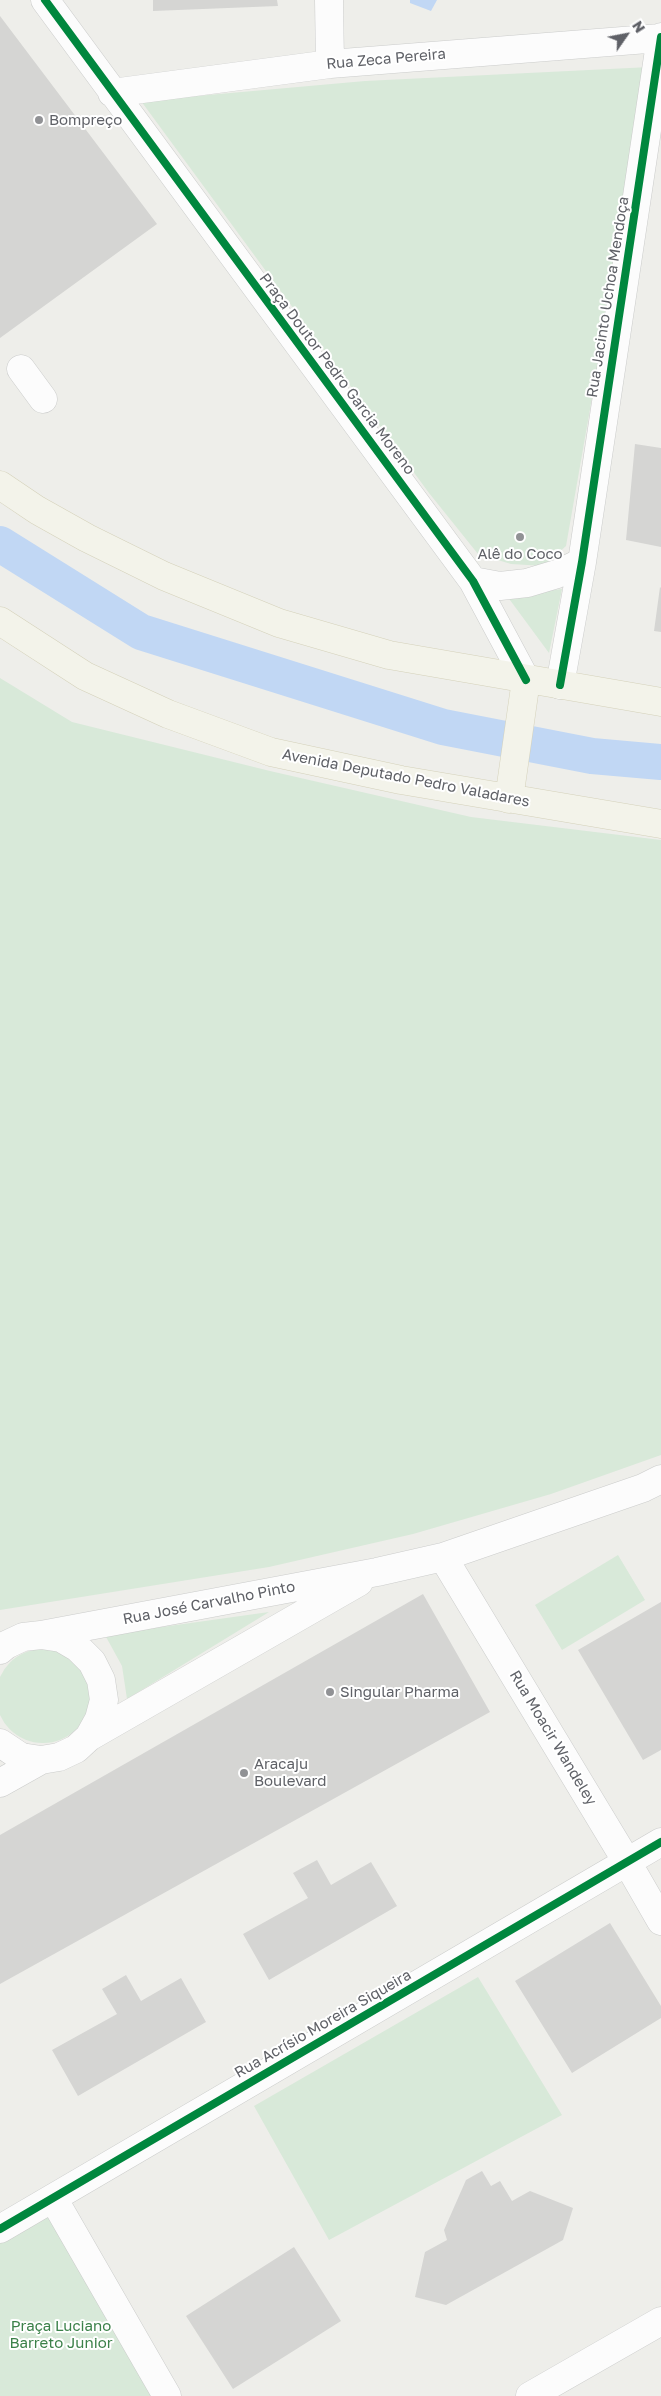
<!DOCTYPE html>
<html>
<head>
<meta charset="utf-8">
<style>
	body { margin:0 }
	#map { position:relative; width:661px; height:2396px; overflow:hidden; background:#eeeeea; font-family:"Golos Text",sans-serif }
	canvas { display:block }
	.north { position:absolute; left:601px; top:10px; width:50px; height:50px; -webkit-text-stroke:4px #fff; paint-order:stroke; rotate:57deg; font-size:14px; font-weight:700; line-height:20px; text-align:center; color:#5f6167 }
	.north::after { content:''; display:block; margin:auto; width:18px; height:22px; background:#5f6167; clip-path:polygon(50% 0,100% 100%,50% 72%,0 100%) }
</style>
</head>
<body>
<div id="map">
<canvas width="661" height="2396"></canvas>
<div class="north">N</div>
</div>
<script>
const ctx = document.querySelector('canvas').getContext('2d');
ctx.lineJoin = 'round';
function fill(path, color) { ctx.fillStyle = color; ctx.fill(path, 'evenodd'); }
const poly = rows => new Path2D(rows.map(r => 'M' + r).join(''));
function stroke(path, color, width, dash) { ctx.strokeStyle = color; ctx.lineWidth = width; ctx.lineCap = dash ? 'butt' : 'round'; ctx.setLineDash(dash || []); ctx.stroke(path); }
function drawText(font, color, halo, rows, align = 'center') {
  ctx.font = font + ' "Golos Text",sans-serif'; ctx.lineWidth = 4; ctx.setLineDash([]); ctx.textBaseline = 'middle'; ctx.strokeStyle = halo; ctx.fillStyle = color; for (const [text, x, y, turn = 0] of rows) {
    ctx.save(); ctx.translate(x, y); ctx.rotate((+turn || 0) * Math.PI / 180); ctx.textAlign = isNaN(turn) ? turn : align; if (halo) ctx.strokeText(text, 0, 0); ctx.fillText(text, 0, 0); ctx.restore();
  }
}
fill(poly([
	[650,67,566,546,544,566,511,564,478,554,429,493,141,101,365,81],
	[562,589,549,653,507,596],
	[0,678,72,722,270,771,471,817,661,840,661,1455,551,1494,413,1534,269,1567,0,1610],
	[618,1555,645,1600,562,1650,535,1605],
	[269,1612,127,1699,122,1666,105,1635],
	'-4 1696a47 47 0 1 1 94 0a47 47 0 1 1-94 0Z',
	[478,1977,562,2115,329,2240,254,2106],
	[53,2198,168,2396,0,2396,0,2229]
]), '#d8e9d9');
fill(poly([
	[410,0,437,0,431,11,410,3]
]), '#c1d7f4');
stroke(poly([
	[0,544,141,632,443,727,592,756,661,762]
]), '#c1d7f4', 36);
fill(poly([
	[153,0,277,0,278,6,153,11],
	[0,16,157,224,0,338],
	[635,444,661,448,661,547,626,540],
	[660,587,661,588,661,632,654,631],
	[423,1594,490,1712,0,1984,0,1835],
	[661,1602,661,1750,643,1760,578,1650],
	[317,1860,331,1885,371,1862,397,1906,269,1980,243,1934,308,1898,293,1873],
	[610,1923,661,2006,661,2018,572,2073,515,1981],
	[126,1975,141,2001,181,1978,206,2022,78,2096,52,2050,117,2014,102,1989],
	[482,2171,491,2186,500,2181,512,2201,530,2191,573,2208,563,2240,446,2305,415,2297,425,2252,447,2240,444,2230,466,2180],
	[294,2247,341,2321,233,2389,186,2316]
]), '#d5d5d3');
const minor = poly([
	[45,0,473,581,526,680],
	[329,0,330,64],
	[112,93,330,64,661,38],
	[21,369,43,399],
	[473,581,500,586,527,583,557,574,582,562],
	[560,685,582,562,661,37],
	[443,1557,627,1862,661,1921],
	[41,1635,377,1572,443,1557,643,1488,661,1479],
	[0,1650,6,1645,23,1637,41,1635,61,1638,78,1648,92,1662,101,1680,104,1700,99,1719,89,1737,76,1749,59,1757,41,1760,21,1757,0,1743],
	[89,1737,359,1582],
	[0,1783,41,1760],
	[53,2198,167,2396],
	[0,2229,661,1842],
	[530,2396,661,2321]
]);
const major = poly([
	[0,485,37,510,87,538,164,576,279,623,389,655,661,702],
	[0,621,85,676,168,714,271,752,401,780,661,824],
	[509,799,526,680]
]);
stroke(minor, '#cbcccb', 29);
stroke(major, '#d4d1ba', 29);
stroke(minor, '#fcfcfc', 28);
stroke(major, '#f3f3ea', 28);
stroke(poly([
	[45,0,473,581,526,680],
	[560,685,582,562,661,37],
	[0,2229,661,1842]
]), '#00873e', 8);
for (const [x, y, r, color] of [
	[39,120,5,"#919295"],
	[520,537,5,"#919295"],
	[330,1692,5,"#919295"],
	[244,1773,5,"#919295"]
]) { const dot = new Path2D(); dot.arc(x, y, r, 0, 2 * Math.PI); ctx.fillStyle = color; ctx.fill(dot); stroke(dot, '#fff', 2); }
drawText('15px', '#5f6167', '#fff', [
	["Rua Zeca Pereira",386,59,-5],
	["Rua Jacinto Uchoa Mendoça",608,297,-81],
	["Praça Doutor Pedro Garcia Moreno",337,374,53],
	["Avenida Deputado Pedro Valadares",406,778,11],
	["Rua José Carvalho Pinto",209,1603,-11],
	["Rua Moacir Wandeley",553,1738,59],
	["Rua Acrísio Moreira Siqueira",323,2024,-30]
]);
drawText('15px', '#5f6167', '#fff', [
	["Bompreço",49,120],
	["Alê do Coco",520,554,"center"],
	["Singular Pharma",340,1692],
	["Aracaju",254,1764],
	["Boulevard",254,1781]
], 'left');
drawText('15px', '#3b8149', '#fff', [
	["Praça Luciano",61,2326],
	["Barreto Junior",61,2343]
]);
</script>
</body>
</html>
